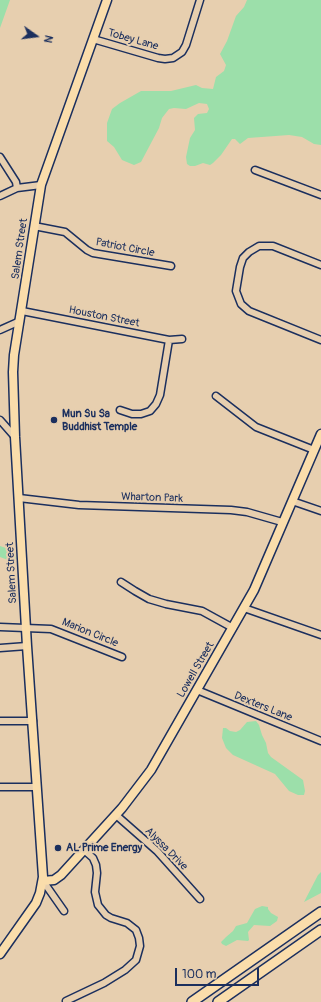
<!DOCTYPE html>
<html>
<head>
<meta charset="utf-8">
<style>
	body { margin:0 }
	#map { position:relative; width:321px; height:1002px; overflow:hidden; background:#e7cfaf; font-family:Pangolin,sans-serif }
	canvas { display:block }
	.north { position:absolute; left:16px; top:16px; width:40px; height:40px; -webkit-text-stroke:3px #e7cfaf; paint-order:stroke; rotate:104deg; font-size:11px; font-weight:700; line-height:16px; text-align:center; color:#1b2f5e }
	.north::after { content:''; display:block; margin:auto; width:14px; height:18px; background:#1b2f5e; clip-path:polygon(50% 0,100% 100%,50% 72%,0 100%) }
	.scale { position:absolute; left:175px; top:968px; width:84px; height:18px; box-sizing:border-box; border:2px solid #1b2f5e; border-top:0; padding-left:5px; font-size:12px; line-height:14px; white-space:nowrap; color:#1b2f5e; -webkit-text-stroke:3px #e7cfaf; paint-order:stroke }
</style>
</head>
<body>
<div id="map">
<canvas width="321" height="1002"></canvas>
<div class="north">N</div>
<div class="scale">100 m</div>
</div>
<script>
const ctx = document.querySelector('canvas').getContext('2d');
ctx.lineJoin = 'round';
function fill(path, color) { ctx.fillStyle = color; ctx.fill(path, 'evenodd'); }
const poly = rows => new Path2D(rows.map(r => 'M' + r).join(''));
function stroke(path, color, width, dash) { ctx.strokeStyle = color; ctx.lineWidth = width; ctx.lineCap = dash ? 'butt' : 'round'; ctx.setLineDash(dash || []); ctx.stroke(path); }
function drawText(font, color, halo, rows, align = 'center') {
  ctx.font = font + ' Pangolin,sans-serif'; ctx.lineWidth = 4; ctx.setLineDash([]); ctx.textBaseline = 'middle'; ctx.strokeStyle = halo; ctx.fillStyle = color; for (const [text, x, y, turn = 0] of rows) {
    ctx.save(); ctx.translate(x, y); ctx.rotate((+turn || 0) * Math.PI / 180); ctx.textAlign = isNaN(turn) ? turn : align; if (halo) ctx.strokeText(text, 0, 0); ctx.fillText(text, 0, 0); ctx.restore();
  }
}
fill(poly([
	[0,0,10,0,0,28],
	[247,0,321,0,321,145,314,144,302,137,289,135,248,138,240,144,235,139,232,139,221,155,213,163,210,165,203,163,195,166,190,166,187,164,186,157,190,138,195,130,194,118,198,114,207,113,209,109,207,104,199,103,186,109,174,108,169,109,162,118,159,128,141,162,134,165,122,160,114,147,107,141,107,123,112,109,120,103,141,91,171,91,196,85,202,88,213,89,216,77,224,71,226,65,220,54,227,41,236,16,244,7],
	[0,546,15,551,16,563,0,557],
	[256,721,259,725,262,735,266,743,268,753,271,757,303,780,305,791,304,795,298,795,289,791,275,774,233,755,226,748,222,738,223,728,226,728,230,731,236,732,240,730,247,722],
	[321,872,321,893,304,902,318,875],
	[262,906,268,907,268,909,271,913,278,917,277,921,270,926,254,925,248,932,249,940,248,941,237,940,226,946,222,944,221,942,226,937,233,931,236,926,247,923,255,909]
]), '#9cdfaa');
const minor = poly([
	[93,39,158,58,165,59,173,58,182,52,186,45,200,0],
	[0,157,16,182,17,188],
	[255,170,321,195],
	[0,196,17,188,41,185],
	[34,226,65,232,87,250,93,253,171,266],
	[321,265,273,246,259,246,249,252,243,258,240,267,236,291,241,304,249,311,321,340],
	[22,311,169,340,182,339],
	[0,330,20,321],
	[216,396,256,427,314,450],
	[120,410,132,414,141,414,150,411,156,404,160,395,169,340],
	[0,420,15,437],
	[19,498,79,505,231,510,247,512,282,522],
	[292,501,321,511],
	[121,582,135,591,149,599,166,604,202,611,233,628],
	[244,608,321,635],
	[0,627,51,629,122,657],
	[0,648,27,646],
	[197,690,321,741],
	[0,721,33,721],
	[0,787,37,787],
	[116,815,157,851,200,899],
	[43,881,64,911],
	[66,1001,104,983,125,970,136,960,140,946,139,938,136,930,127,923,111,918,106,915,98,905,95,892,97,873,96,865,93,858,84,850]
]);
const major = poly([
	[43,881,54,880,61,875,122,808,151,770,254,590,321,434],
	[0,954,36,903,40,893,43,877,27,646,15,437,13,372,14,355,41,185,107,0]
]);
const highway = poly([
	[192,1002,321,912],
	[218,1002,321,930]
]);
stroke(minor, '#1b2f5e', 9);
stroke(major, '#1b2f5e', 11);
stroke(highway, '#1b2f5e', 12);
stroke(minor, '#e7cfaf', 6);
stroke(major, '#faddab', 8);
stroke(highway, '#faddab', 9);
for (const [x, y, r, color] of [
	[54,420,4,"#1b2f5e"],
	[58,848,4,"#1b2f5e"]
]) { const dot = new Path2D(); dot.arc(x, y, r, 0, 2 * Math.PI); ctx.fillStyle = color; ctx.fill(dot); stroke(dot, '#e7cfaf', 1.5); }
drawText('11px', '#1b2f5e', '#e7cfaf', [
	["Tobey Lane",133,40,16],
	["Patriot Circle",125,248,11],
	["Salem Street",20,249,-82],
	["Houston Street",104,317,11],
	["Wharton Park",152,498,2],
	["Salem Street",12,573,-93],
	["Marion Circle",90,633,22],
	["Lowell Street",196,670,-60],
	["Dexters Lane",263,707,22],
	["Alyssa Drive",166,849,45]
]);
drawText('bold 11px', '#1b2f5e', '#e7cfaf', [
	["Mun Su Sa",62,414],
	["Buddhist Temple",62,427],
	["AL Prime Energy",66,848]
], 'left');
</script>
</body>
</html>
